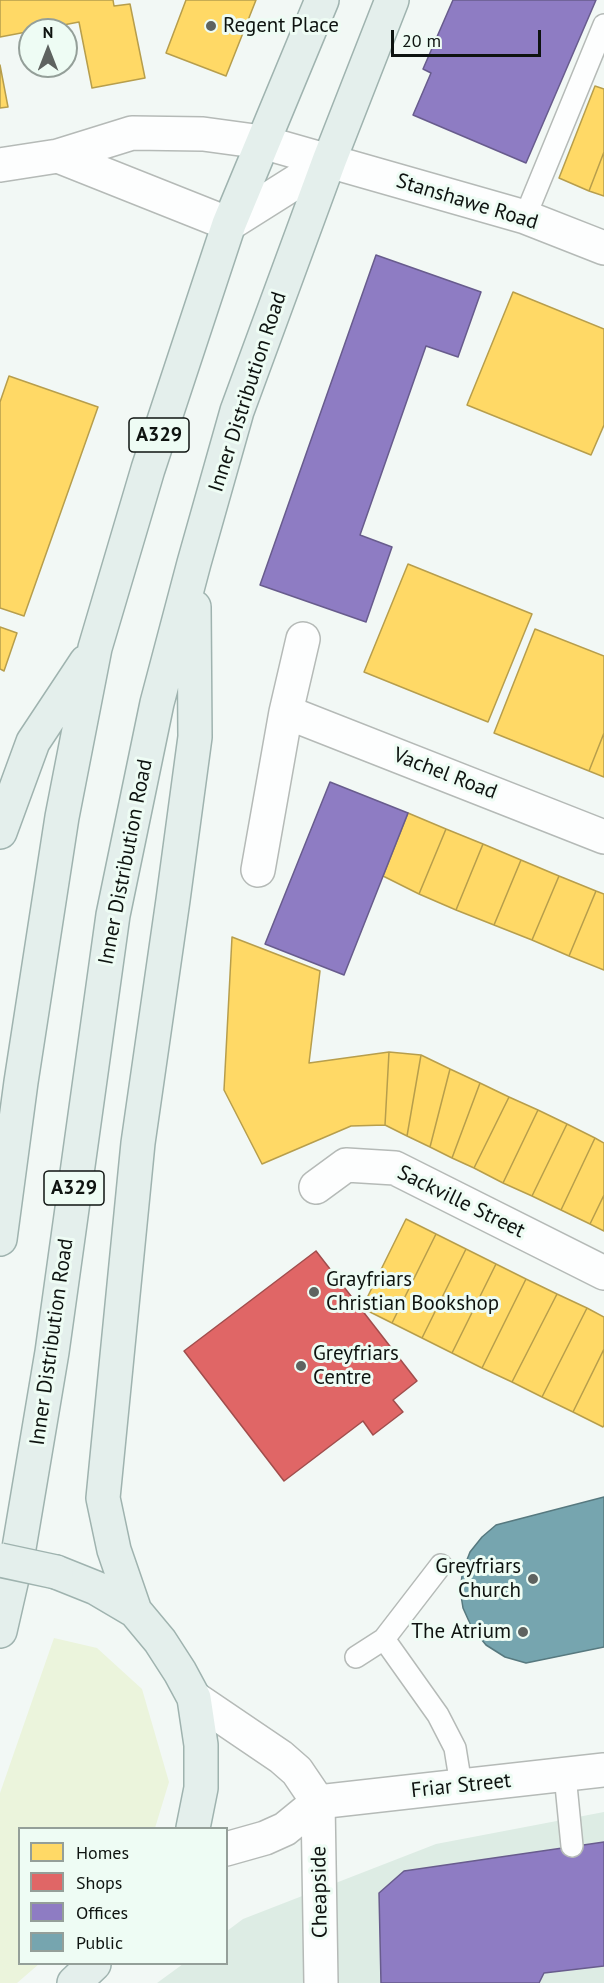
<!DOCTYPE html>
<html>
<head>
<meta charset="utf-8">
<style>
	body { margin:0 }
	#map { position:relative; width:604px; height:1983px; overflow:hidden; background:#f2f8f5; font-family:"PT Sans",sans-serif }
	canvas { display:block }
	.legend { position:absolute; left:18px; top:1827px; width:210px; height:138px; box-sizing:border-box; background:#eefcf4; border:2px solid #949f99; margin:0; padding:8px 10px; list-style:none; font-size:18px; color:#0e1310 }
	.legend li { display:flex; align-items:center; gap:12px; height:30px }
	.legend b { width:30px; border:2px solid #949f99 }
	.north { position:absolute; left:18px; top:18px; width:60px; height:60px; box-sizing:border-box; background:#eefcf4; border:2px solid #949f99; border-radius:50%; rotate:0deg; font-size:16px; font-weight:700; line-height:24px; text-align:center; color:#0e1310 }
	.north::after { content:''; display:block; margin:auto; width:21px; height:27px; background:#5e6360; clip-path:polygon(50% 0,100% 100%,50% 72%,0 100%) }
	.scale { position:absolute; left:391px; top:30px; width:150px; height:27px; box-sizing:border-box; border:3px solid #0e1310; border-top:0; padding-left:8px; font-size:18px; line-height:21px; white-space:nowrap; color:#0e1310; -webkit-text-stroke:4px #eefcf4; paint-order:stroke }
</style>
</head>
<body>
<div id="map">
<canvas width="604" height="1983"></canvas>
<ul class="legend">
<li><b style="height:16px;background:#ffd966"></b>Homes</li>
<li><b style="height:16px;background:#e06666"></b>Shops</li>
<li><b style="height:16px;background:#8e7cc3"></b>Offices</li>
<li><b style="height:16px;background:#76a5af"></b>Public</li>
</ul>
<div class="north">N</div>
<div class="scale">20 m</div>
</div>
<script>
const ctx = document.querySelector('canvas').getContext('2d');
ctx.lineJoin = 'round';
function fill(path, color) { ctx.fillStyle = color; ctx.fill(path, 'evenodd'); }
const poly = rows => new Path2D(rows.map(r => 'M' + r).join(''));
function stroke(path, color, width, dash) { ctx.strokeStyle = color; ctx.lineWidth = width; ctx.lineCap = dash ? 'butt' : 'round'; ctx.setLineDash(dash || []); ctx.stroke(path); }
function drawText(font, color, halo, rows, align = 'center') {
  ctx.font = font + ' "PT Sans",sans-serif'; ctx.lineWidth = 6; ctx.setLineDash([]); ctx.textBaseline = 'middle'; ctx.strokeStyle = halo; ctx.fillStyle = color; for (const [text, x, y, turn = 0] of rows) {
    ctx.save(); ctx.translate(x, y); ctx.rotate((+turn || 0) * Math.PI / 180); ctx.textAlign = isNaN(turn) ? turn : align; if (halo) ctx.strokeText(text, 0, 0); ctx.fillText(text, 0, 0); ctx.restore();
  }
}
fill(poly([
	[604,1812,604,1983,157,1983,183,1964,226,1964,227,1931,243,1919,436,1844]
]), '#ddece4');
fill(poly([
	[54,1638,97,1648,142,1689,169,1782,155,1828,20,1828,20,1964,39,1964,17,1983,0,1983,0,1793]
]), '#ebf4dc');
const homes = poly([
	[0,0,113,0,114,6,130,4,145,78,92,88,79,22,0,37,0,0],
	[186,0,256,0,226,76,166,53,186,0],
	[0,65,8,107,0,108,0,65],
	[595,86,604,89,604,152,589,191,559,178,595,86],
	[604,152,604,196,589,191,604,152],
	[513,292,604,329,604,425,591,455,467,405,513,292],
	[9,376,98,407,24,616,0,608,0,402,9,376],
	[408,564,532,614,488,722,364,672,408,564],
	[0,627,17,633,4,671,0,669,0,627],
	[535,629,604,656,604,733,589,771,494,733,535,629],
	[604,733,604,777,589,771,604,733],
	[408,813,446,829,419,894,383,876,408,813],
	[446,829,483,844,456,910,419,894,446,829],
	[483,844,521,860,494,925,456,910,483,844],
	[521,860,559,876,532,940,494,925,521,860],
	[559,876,596,891,569,956,532,940,559,876],
	[596,891,604,894,604,970,569,956,596,891],
	[232,937,320,971,309,1063,389,1052,385,1125,351,1126,262,1164,224,1090,232,937],
	[389,1052,421,1055,407,1136,385,1125,389,1052],
	[421,1055,450,1069,430,1147,407,1136,421,1055],
	[450,1069,480,1083,452,1158,430,1147,450,1069],
	[480,1083,509,1097,474,1168,452,1158,480,1083],
	[509,1097,538,1110,503,1183,474,1168,509,1097],
	[538,1110,567,1124,532,1196,503,1183,538,1110],
	[567,1124,595,1138,561,1210,532,1196,567,1124],
	[595,1138,604,1143,604,1195,590,1224,561,1210,595,1138],
	[604,1195,604,1231,590,1224,604,1195],
	[406,1219,436,1234,392,1323,362,1308,406,1219],
	[436,1234,466,1249,422,1338,392,1323,436,1234],
	[466,1249,496,1264,452,1353,422,1338,466,1249],
	[496,1264,526,1279,482,1368,452,1353,496,1264],
	[526,1279,557,1294,512,1382,482,1368,526,1279],
	[557,1294,587,1308,542,1397,512,1382,557,1294],
	[587,1308,604,1317,604,1349,573,1412,542,1397,587,1308],
	[604,1349,604,1425,603,1427,573,1412,604,1349]
]);
fill(homes, '#ffd966');
stroke(homes, '#b79e4c', 1.5);
const shops = poly([
	[316,1251,417,1381,393,1400,403,1412,373,1435,363,1421,284,1481,184,1351,316,1251]
]);
fill(shops, '#e06666');
stroke(shops, '#a14d4c', 1.5);
const offices = poly([
	[453,0,596,0,526,163,413,115,431,73,423,69,453,0],
	[376,255,481,292,458,357,426,346,360,535,392,547,366,622,260,585,376,255],
	[330,782,408,813,344,975,265,944,330,782],
	[604,1842,604,1966,544,1973,539,1983,381,1983,379,1893,404,1871,604,1842]
]);
fill(offices, '#8e7cc3');
stroke(offices, '#685c8d', 1.5);
const public = poly([
	[604,1497,604,1647,526,1663,505,1657,486,1645,472,1628,463,1608,460,1589,463,1570,470,1552,482,1537,496,1525,604,1497]
]);
fill(public, '#76a5af');
stroke(public, '#57797f', 1.5);
const service = poly([
	[525,217,604,25],
	[384,1639,441,1565],
	[356,1657,384,1639,438,1715,455,1748,461,1785],
	[565,1775,572,1846]
]);
const minor = poly([
	[58,156,229,224,329,161],
	[0,165,58,156,132,133,203,134,262,142,525,217,604,248],
	[286,712,604,837],
	[258,870,286,712,303,639],
	[316,1187,346,1165,395,1168,604,1273],
	[318,1802,604,1770]
]);
const tertiary = poly([
	[194,1698,281,1757,297,1771,318,1802],
	[318,1802,321,1983],
	[226,1849,265,1838,285,1829,318,1802]
]);
const primary = poly([
	[0,832,33,742,86,662],
	[0,1239,21,1082,62,817,95,648,148,469,229,224,322,0],
	[56,1572,96,1588,135,1611,160,1641,180,1672,194,1698,201,1745,201,1788,193,1828],
	[135,1611,114,1550,103,1498,138,1143,173,900,195,737,194,607],
	[0,1631,19,1548,52,1352,113,915,157,703,194,563,237,411,329,161,392,0],
	[74,1983,94,1964]
]);
stroke(service, '#b5bab7', 24);
stroke(minor, '#b5bab7', 36);
stroke(tertiary, '#b5bab7', 36);
stroke(primary, '#9fb3af', 36);
stroke(service, '#fdfefe', 21);
stroke(minor, '#fdfefe', 33);
stroke(tertiary, '#fdfefe', 33);
stroke(primary, '#e4efec', 33);
const primaryBridge = poly([
	[0,1560,56,1572]
]);
stroke(primaryBridge, '#9fb3af', 36, []);
stroke(primaryBridge, '#e4efec', 33);
for (const [x, y, r, color] of [
	[211,26,6,"#5e6360"],
	[314,1292,6,"#5e6360"],
	[301,1366,6,"#5e6360"],
	[533,1579,6,"#5e6360"],
	[523,1632,6,"#5e6360"]
]) { const dot = new Path2D(); dot.arc(x, y, r, 0, 2 * Math.PI); ctx.fillStyle = color; ctx.fill(dot); stroke(dot, '#eefcf4', 2); }
for (const [x, y, w] of [
	[159,435,60],
	[74,1188,60]
]) { const box = new Path2D(); box.roundRect(x - w / 2, y - 17, w, 34, 4.5); ctx.fillStyle = '#eefcf4'; ctx.fill(box); stroke(box, '#0e1310', 1.5); }
drawText('bold 20px', '#0e1310', null, [
	["A329",159,435],
	["A329",74,1188]
]);
drawText('21px', '#0e1310', '#eefcf4', [
	["Regent Place",223,26],
	["Grayfriars",326,1280],
	["Christian Bookshop",326,1304],
	["Greyfriars",313,1354],
	["Centre",313,1378],
	["Greyfriars",521,1567,"right"],
	["Church",521,1591,"right"],
	["The Atrium",511,1632,"right"]
], 'left');
drawText('21px', '#0e1310', '#eefcf4', [
	["Stanshawe Road",467,202,17],
	["Inner Distribution Road",248,392,-72],
	["Vachel Road",445,774,21],
	["Inner Distribution Road",126,862,-79],
	["Sackville Street",461,1202,26],
	["Inner Distribution Road",52,1342,-82],
	["Friar Street",461,1786,-6],
	["Cheapside",320,1892,-91]
]);
</script>
</body>
</html>
